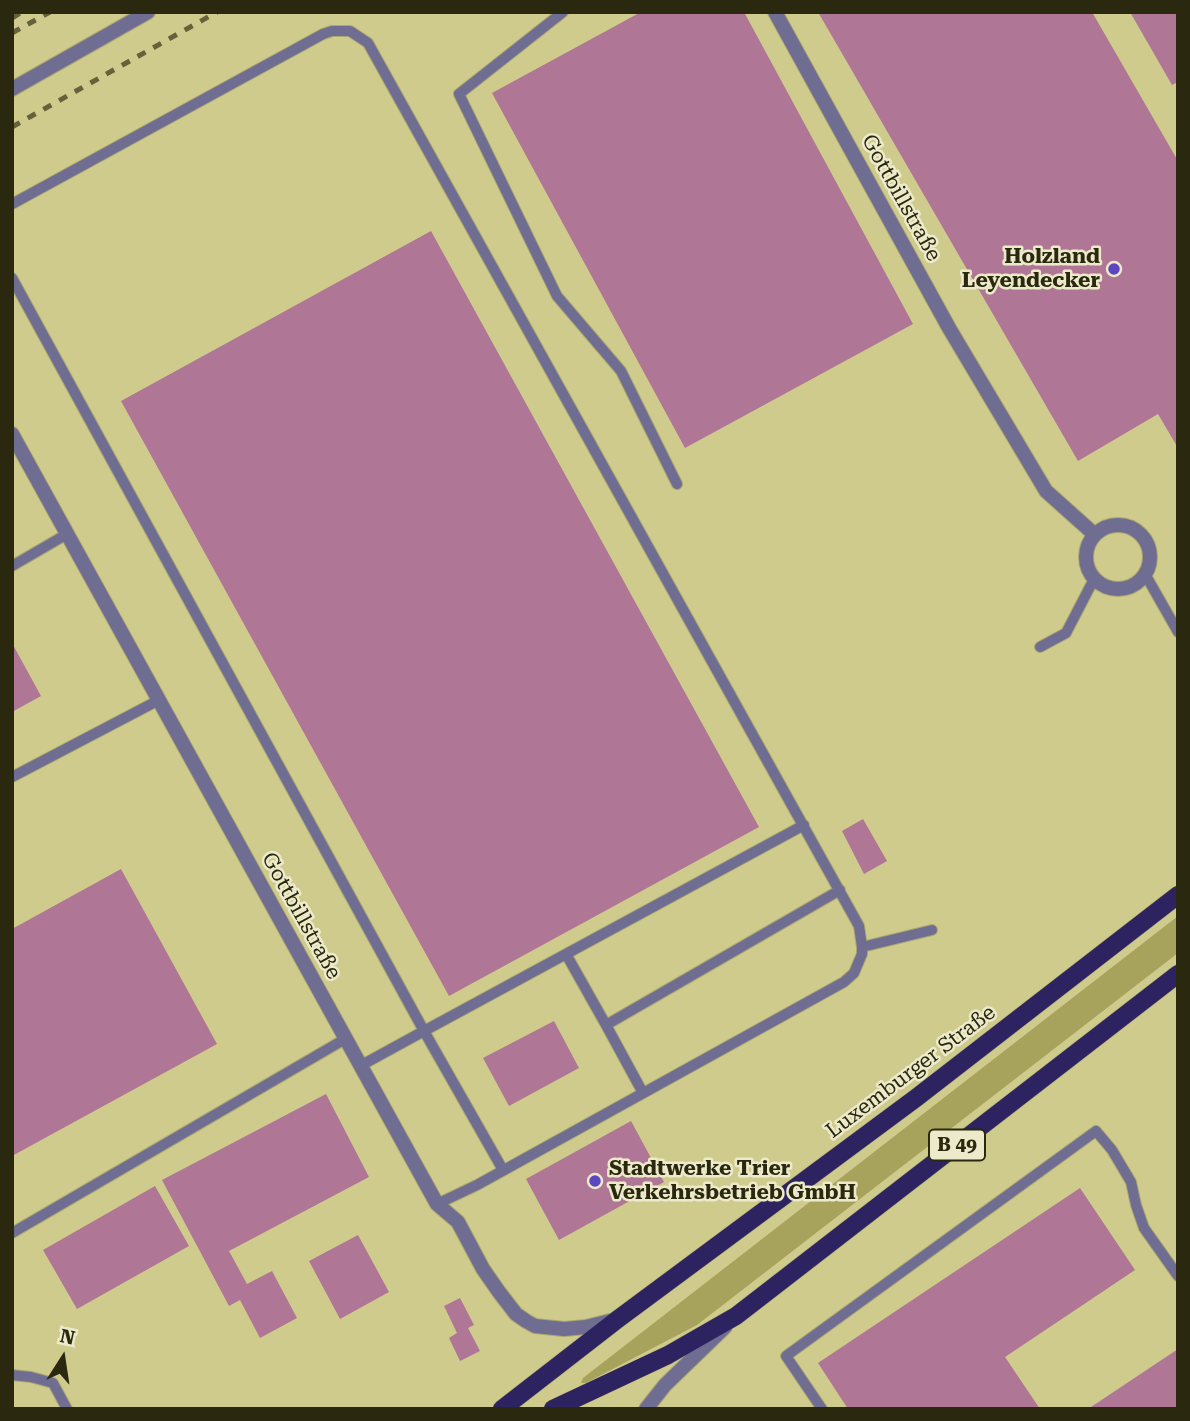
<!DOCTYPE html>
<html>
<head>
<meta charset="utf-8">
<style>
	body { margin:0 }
	#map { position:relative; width:1190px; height:1421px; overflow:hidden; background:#cfcb8c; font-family:"Roboto Serif",serif }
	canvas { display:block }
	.frame { position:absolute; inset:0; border:14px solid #2a290f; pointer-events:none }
	.north { position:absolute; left:28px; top:1323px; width:70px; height:70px; -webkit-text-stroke:5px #eceacb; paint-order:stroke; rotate:12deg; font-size:19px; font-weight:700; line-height:28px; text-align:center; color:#2a290f }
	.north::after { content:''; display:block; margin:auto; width:24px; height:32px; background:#2a290f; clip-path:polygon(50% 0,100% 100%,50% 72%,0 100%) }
</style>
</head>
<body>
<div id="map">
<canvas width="1190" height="1421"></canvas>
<div class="frame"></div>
<div class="north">N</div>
</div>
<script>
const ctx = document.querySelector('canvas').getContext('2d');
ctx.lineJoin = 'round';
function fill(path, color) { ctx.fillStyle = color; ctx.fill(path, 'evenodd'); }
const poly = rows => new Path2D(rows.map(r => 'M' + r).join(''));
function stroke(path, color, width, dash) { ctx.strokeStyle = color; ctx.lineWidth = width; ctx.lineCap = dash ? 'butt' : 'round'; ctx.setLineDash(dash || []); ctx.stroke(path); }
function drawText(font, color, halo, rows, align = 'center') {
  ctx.font = font + ' "Roboto Serif",serif'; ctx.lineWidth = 5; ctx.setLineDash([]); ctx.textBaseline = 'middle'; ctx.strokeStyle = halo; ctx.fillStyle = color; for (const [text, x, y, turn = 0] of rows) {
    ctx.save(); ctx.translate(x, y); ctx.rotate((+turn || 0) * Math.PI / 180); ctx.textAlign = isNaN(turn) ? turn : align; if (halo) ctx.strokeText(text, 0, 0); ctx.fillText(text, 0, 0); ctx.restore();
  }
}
fill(poly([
	[1178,916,1178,953,697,1325,586,1383,581,1383,583,1378]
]), '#a7a35c');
fill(poly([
	[641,12,744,12,913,324,685,448,492,93],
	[818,12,1092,12,1178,161,1178,448,1158,414,1078,461],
	[1130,12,1178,12,1178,82,1172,85],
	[431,231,759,827,449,996,121,401],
	[12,643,41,696,12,712],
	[863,819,887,861,864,874,842,831],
	[121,869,217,1044,12,1156,12,929],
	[554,1021,579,1068,509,1106,483,1058],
	[326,1094,369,1177,229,1251,247,1284,272,1271,297,1318,260,1338,240,1300,229,1306,162,1180],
	[631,1121,664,1182,559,1240,526,1179],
	[155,1186,189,1246,77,1309,43,1250],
	[1080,1188,1135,1270,1005,1357,1040,1409,848,1409,818,1363],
	[358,1235,389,1292,340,1319,309,1261],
	[460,1298,474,1325,468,1328,480,1351,460,1361,449,1338,457,1333,444,1306],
	[1178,1349,1178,1409,1088,1409]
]), '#af7695');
const lane = poly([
	[563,12,459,94,557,296,621,371,677,484],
	[12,204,323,34,332,31,350,31,368,43,859,926,862,947,862,954,854,973,844,982,477,1185,437,1204],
	[12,278,424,1031,360,1066],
	[12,566,67,534],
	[1145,574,1178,632],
	[1040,647,1066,633,1094,579],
	[12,777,159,700],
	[862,947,932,930],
	[566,954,606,1025],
	[643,1093,606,1025,840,890],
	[503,1170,424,1031,804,825],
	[12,1233,345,1039],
	[12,1375,31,1377,53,1383,67,1409],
	[822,1409,786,1356,1096,1131,1112,1150,1131,1182,1136,1205,1144,1228,1178,1276]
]);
const street = poly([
	[775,12,949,328,1046,491,1094,534],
	[12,89,148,12],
	[12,434,437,1204,458,1222,483,1269,499,1292,516,1314,526,1321,535,1326,564,1329,586,1327,614,1320],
	'1086 557a32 32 0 1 1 64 0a32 32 0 1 1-64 0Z',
	[646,1409,665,1385,725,1327]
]);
const primary = poly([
	[502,1409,618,1319,916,1098,1178,895],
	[553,1409,668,1355,736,1316,1178,974]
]);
stroke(lane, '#aba770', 12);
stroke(street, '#aba770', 16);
stroke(primary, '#aba770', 19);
stroke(lane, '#6f6e92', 10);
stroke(street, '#6f6e92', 14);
stroke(primary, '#2d2361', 18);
stroke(poly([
	[12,18,22,12],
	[12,33,50,12],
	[12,127,217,12]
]), '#65623b', 5, [9, 9]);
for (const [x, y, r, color] of [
	[1114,269,7,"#5c47c0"],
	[595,1181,7,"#5c47c0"]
]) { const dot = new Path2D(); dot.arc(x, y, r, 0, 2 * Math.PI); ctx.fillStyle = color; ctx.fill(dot); stroke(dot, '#eceacb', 2.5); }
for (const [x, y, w] of [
	[957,1145,56]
]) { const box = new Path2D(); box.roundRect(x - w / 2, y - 15.5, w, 31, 5); ctx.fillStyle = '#eceacb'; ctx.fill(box); stroke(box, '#2a290f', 2); }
drawText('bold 19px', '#2a290f', null, [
	["B 49",957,1145]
]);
drawText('21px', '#2a290f', '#eceacb', [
	["Gottbillstraße",901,198,61],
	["Gottbillstraße",301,916,61],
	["Luxemburger Straße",911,1072,-37]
]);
drawText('bold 21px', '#2a290f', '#eceacb', [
	["Holzland",1100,257],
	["Leyendecker",1100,281],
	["Stadtwerke Trier",609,1169,"left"],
	["Verkehrsbetrieb GmbH",609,1193,"left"]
], 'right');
</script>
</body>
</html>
